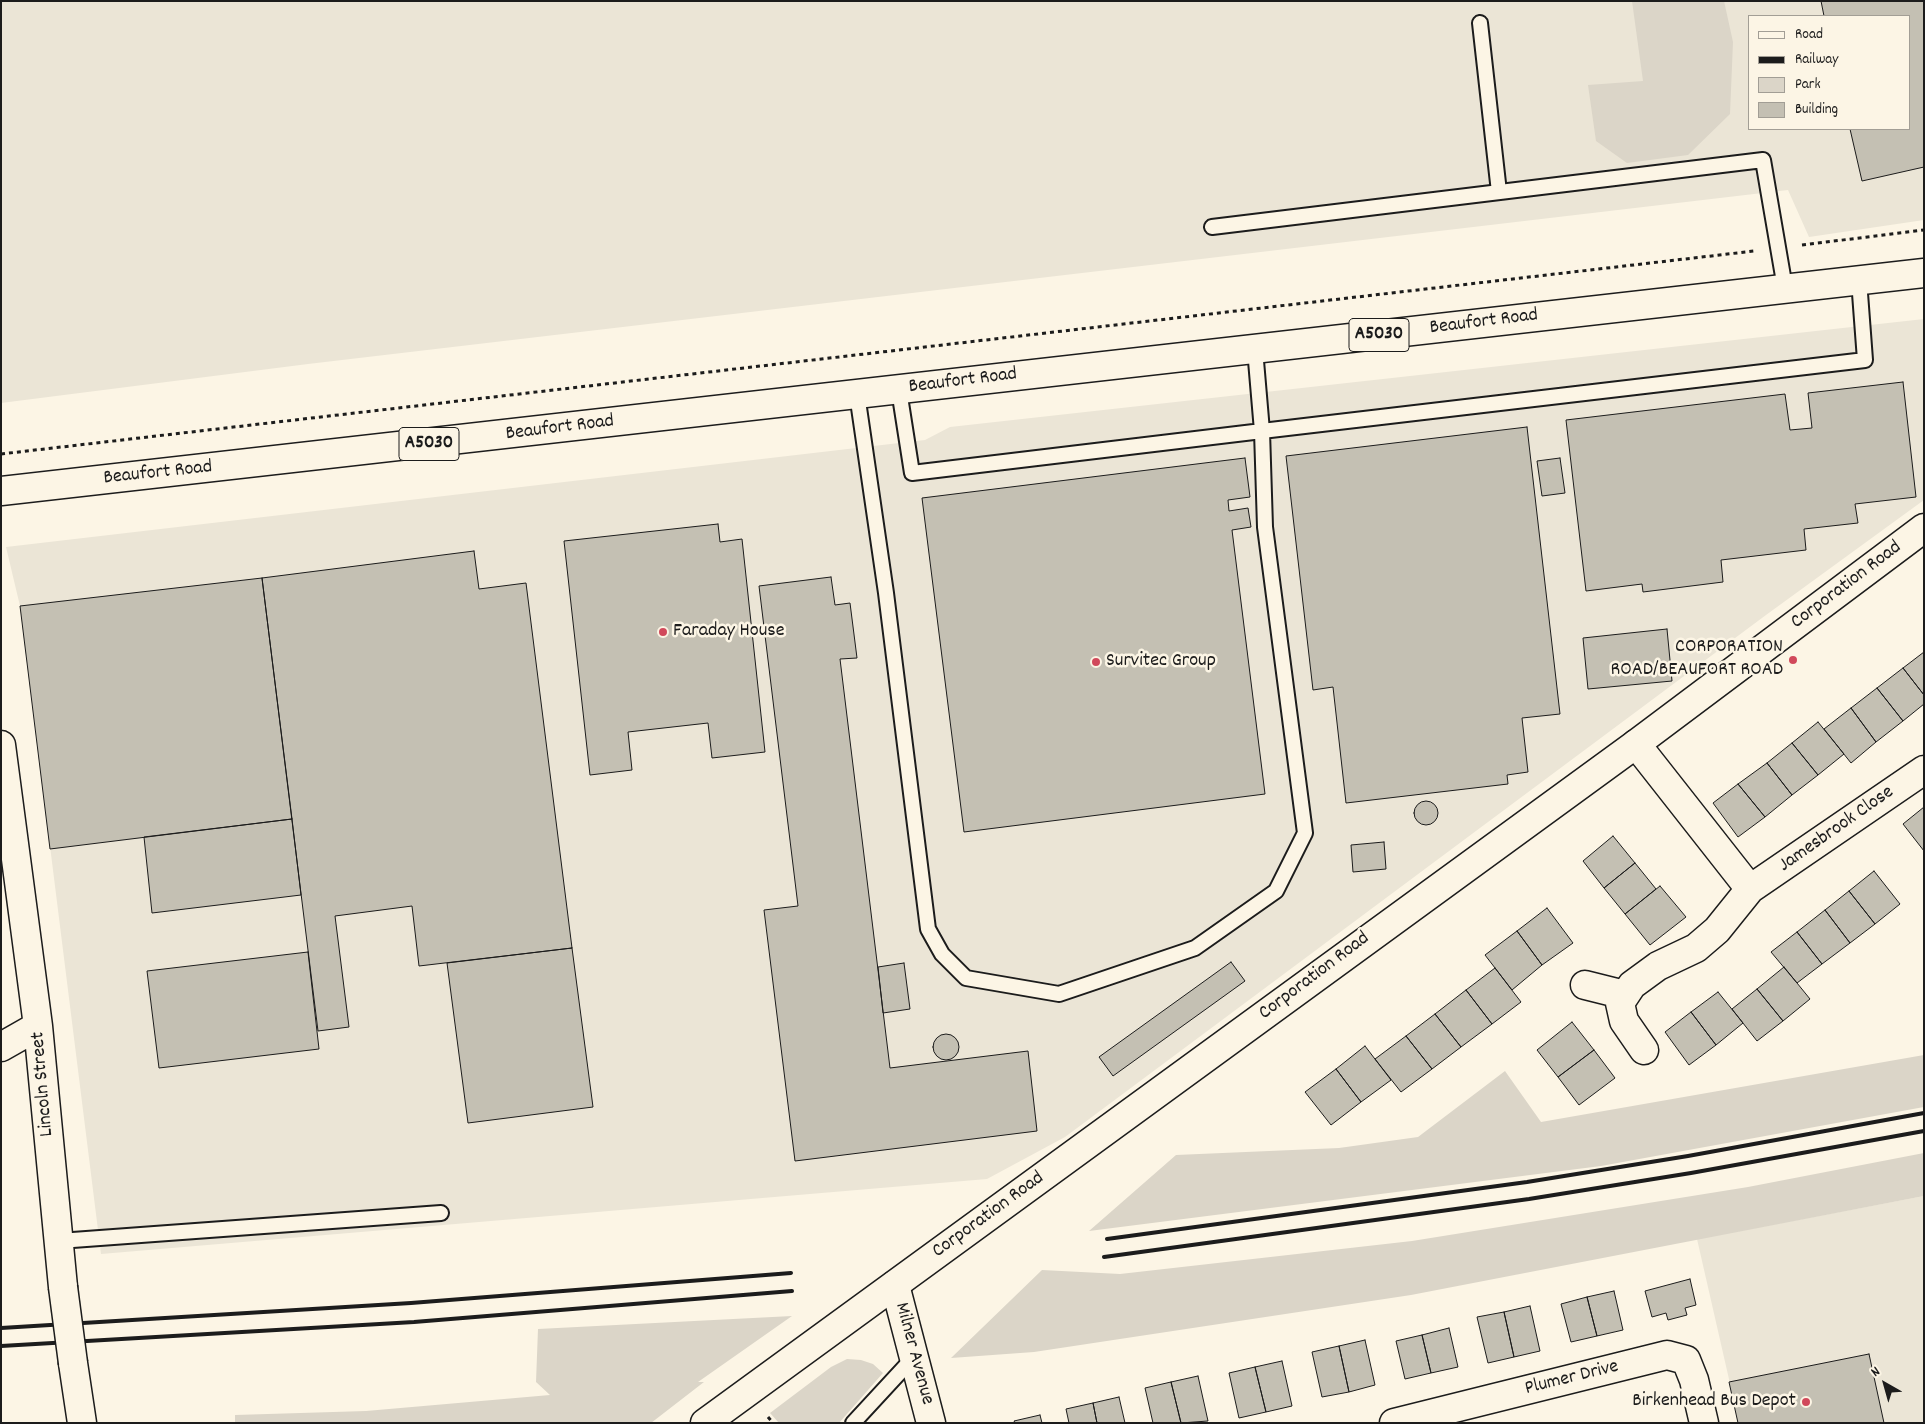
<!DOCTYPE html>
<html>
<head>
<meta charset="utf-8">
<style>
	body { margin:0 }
	#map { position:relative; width:1925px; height:1424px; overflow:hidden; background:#fcf5e5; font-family:Dekko,sans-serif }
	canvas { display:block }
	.frame { position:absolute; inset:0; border:2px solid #1c1c1c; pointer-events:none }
	.legend { position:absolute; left:1748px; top:15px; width:162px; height:115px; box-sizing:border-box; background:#fcf5e5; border:1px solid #a29e95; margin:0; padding:6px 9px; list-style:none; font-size:15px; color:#1c1c1c }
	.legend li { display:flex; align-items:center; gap:10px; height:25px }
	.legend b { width:25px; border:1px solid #a29e95 }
	.north { position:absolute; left:1860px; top:1359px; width:50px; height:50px; -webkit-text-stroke:4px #fcf5e5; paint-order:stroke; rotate:322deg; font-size:14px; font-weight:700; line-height:20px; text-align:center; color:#1c1c1c }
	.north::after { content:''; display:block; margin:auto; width:18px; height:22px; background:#1c1c1c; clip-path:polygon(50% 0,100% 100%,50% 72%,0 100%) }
</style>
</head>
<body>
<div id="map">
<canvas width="1925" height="1424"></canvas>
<div class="frame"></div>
<ul class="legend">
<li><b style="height:6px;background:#fcf5e5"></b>Road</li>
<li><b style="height:6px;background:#1c1c1c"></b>Railway</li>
<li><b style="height:14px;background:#dbd5c8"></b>Park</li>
<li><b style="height:14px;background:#c4c0b3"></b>Building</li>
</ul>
<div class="north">N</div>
</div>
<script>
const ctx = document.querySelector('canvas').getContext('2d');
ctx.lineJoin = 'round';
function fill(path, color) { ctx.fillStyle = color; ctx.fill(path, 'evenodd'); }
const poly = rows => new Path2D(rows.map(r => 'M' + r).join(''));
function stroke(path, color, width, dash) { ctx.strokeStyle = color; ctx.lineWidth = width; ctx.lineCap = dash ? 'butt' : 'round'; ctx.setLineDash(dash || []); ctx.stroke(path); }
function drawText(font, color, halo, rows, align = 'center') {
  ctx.font = font + ' Dekko,sans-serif'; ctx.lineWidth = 5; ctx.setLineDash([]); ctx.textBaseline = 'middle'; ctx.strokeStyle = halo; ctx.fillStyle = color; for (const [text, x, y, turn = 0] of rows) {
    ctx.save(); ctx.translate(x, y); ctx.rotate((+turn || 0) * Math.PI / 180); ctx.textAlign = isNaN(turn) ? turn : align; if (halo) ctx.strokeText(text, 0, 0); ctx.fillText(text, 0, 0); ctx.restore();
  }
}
fill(poly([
	[1,1,1924,1,1924,220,1809,237,1788,190,308,364,1,403],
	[1749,16,1909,16,1909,129,1749,129],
	[1924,319,1924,500,1766,615,1065,1137,987,1179,101,1254,20,606,6,547,925,440,950,427],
	[1924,1196,1924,1423,1739,1423,1697,1239]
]), '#ebe5d6');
fill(poly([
	[1632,1,1724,1,1733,42,1730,114,1688,155,1627,163,1596,141,1588,85,1643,81],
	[1924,1055,1924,1107,1601,1166,1089,1231,1176,1155,1339,1148,1418,1137,1505,1071,1541,1122],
	[1924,1153,1924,1196,1411,1295,1034,1352,951,1358,1042,1270,1120,1274,1412,1241,1748,1187],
	[792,1316,698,1382,704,1382,651,1423,235,1423,235,1415,366,1411,550,1395,536,1382,538,1329],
	[847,1359,861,1360,873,1364,883,1373,839,1423,779,1423,770,1413,831,1367]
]), '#dbd5c8');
const building = poly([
	[1821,1,1924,1,1924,167,1862,181,1850,129,1909,129,1909,16,1824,16,1821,1],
	[1903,382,1916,497,1855,504,1858,523,1804,529,1806,550,1721,560,1723,582,1643,592,1642,584,1586,591,1566,420,1785,394,1790,430,1812,428,1808,393,1903,382],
	[1527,427,1560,714,1522,718,1528,772,1507,775,1508,784,1346,803,1333,687,1313,690,1286,456,1527,427],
	[1245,458,1250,497,1228,500,1229,511,1248,508,1251,527,1232,530,1265,794,964,832,922,498,1245,458],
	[1560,458,1565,493,1542,496,1537,461,1560,458],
	[718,524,720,542,742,539,765,752,712,758,708,723,628,732,632,770,590,775,564,541,718,524],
	[474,551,479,589,526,583,572,948,419,966,412,906,335,916,349,1027,318,1031,262,578,474,551],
	[831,577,835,605,850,603,857,658,840,659,890,1068,1028,1051,1037,1131,795,1161,764,910,798,906,759,586,831,577],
	[262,578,292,819,50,849,20,606,262,578],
	[1667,629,1672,681,1588,689,1583,638,1667,629],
	[1924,652,1924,695,1903,668,1924,652],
	[1903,668,1924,695,1924,704,1903,721,1877,688,1903,668],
	[1877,688,1903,721,1876,742,1851,708,1877,688],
	[1851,708,1876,742,1851,763,1824,729,1851,708],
	[1818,722,1844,754,1818,775,1792,743,1818,722],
	[1792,743,1818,775,1792,795,1767,763,1792,743],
	[1767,763,1792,795,1765,817,1738,784,1767,763],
	[1738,784,1765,817,1738,837,1713,803,1738,784],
	'1414 813a12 12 0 1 1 24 0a12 12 0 1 1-24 0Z',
	[1924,807,1924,851,1903,824,1924,807],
	[292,819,301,895,152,913,144,837,292,819],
	[1613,836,1635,863,1604,888,1583,861,1613,836],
	[1384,842,1386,869,1353,872,1351,845,1384,842],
	[1635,863,1656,889,1625,914,1604,888,1635,863],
	[1874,871,1900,904,1875,924,1849,891,1874,871],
	[1660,886,1686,917,1650,945,1625,914,1660,886],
	[1849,891,1875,924,1850,943,1825,910,1849,891],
	[1547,908,1573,943,1542,965,1517,931,1547,908],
	[1825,910,1850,943,1822,964,1797,932,1825,910],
	[1517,931,1542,965,1512,990,1485,955,1517,931],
	[1797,932,1822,964,1797,983,1771,952,1797,932],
	[572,948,593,1107,468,1123,447,963,572,948],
	[308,952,319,1049,159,1068,147,971,308,952],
	[1231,962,1245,981,1113,1076,1099,1057,1231,962],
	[904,963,910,1009,883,1013,878,967,904,963],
	[1784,967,1810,999,1783,1021,1757,989,1784,967],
	[1495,968,1521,1002,1492,1024,1466,990,1495,968],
	[1757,989,1783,1021,1757,1041,1732,1009,1757,989],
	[1466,990,1492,1024,1461,1047,1435,1014,1466,990],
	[1718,992,1743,1023,1716,1045,1691,1012,1718,992],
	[1691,1012,1716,1045,1689,1065,1665,1032,1691,1012],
	[1435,1014,1461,1047,1432,1069,1406,1036,1435,1014],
	[1572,1022,1594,1050,1558,1077,1537,1050,1572,1022],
	'933 1047a13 13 0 1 1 26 0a13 13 0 1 1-26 0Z',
	[1406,1036,1432,1069,1401,1092,1375,1059,1406,1036],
	[1365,1046,1391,1080,1361,1102,1336,1069,1365,1046],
	[1594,1050,1615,1078,1579,1105,1558,1077,1594,1050],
	[1336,1069,1361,1102,1331,1125,1305,1092,1336,1069],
	[1690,1279,1696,1305,1685,1308,1687,1315,1668,1320,1666,1313,1652,1317,1645,1291,1690,1279],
	[1614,1291,1623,1330,1597,1336,1587,1297,1614,1291],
	[1587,1297,1597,1336,1571,1342,1561,1304,1587,1297],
	[1530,1306,1540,1351,1514,1357,1504,1312,1530,1306],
	[1504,1312,1514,1357,1488,1363,1477,1317,1504,1312],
	[1449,1328,1458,1367,1431,1373,1422,1335,1449,1328],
	[1422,1335,1431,1373,1405,1379,1396,1341,1422,1335],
	[1365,1340,1375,1385,1349,1392,1339,1346,1365,1340],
	[1339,1346,1349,1392,1322,1397,1312,1352,1339,1346],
	[1869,1354,1884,1423,1738,1423,1729,1382,1869,1354],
	[1282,1361,1292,1406,1266,1412,1255,1367,1282,1361],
	[1255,1367,1266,1412,1239,1418,1229,1373,1255,1367],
	[1198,1376,1208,1421,1181,1423,1171,1382,1198,1376],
	[1171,1382,1181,1423,1153,1423,1145,1388,1171,1382],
	[1119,1397,1125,1423,1097,1423,1093,1403,1119,1397],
	[1093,1403,1097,1423,1069,1423,1066,1409,1093,1403],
	[1040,1415,1042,1423,1015,1423,1014,1421,1040,1415]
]);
fill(building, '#c4c0b3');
stroke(building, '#1c1c1c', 1);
const lane = poly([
	[1480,23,1499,192],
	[1212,227,1763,160,1785,288],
	[899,390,912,473,1262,431,1255,349],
	[857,394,886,593,928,929,942,954,966,978,1059,994,1195,948,1276,891,1305,833,1265,527,1262,431,1865,360,1859,280],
	[59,1241,441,1213],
	[853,1423,914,1357]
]);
const street = poly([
	[1636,744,1750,889],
	[1,745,38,1026,63,1287],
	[1585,985,1625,995],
	[1,1047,38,1026],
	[1644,1050,1624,1021,1620,1003,1632,985,1658,966,1696,948,1717,930,1750,889,1924,770],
	[895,1285,931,1423],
	[73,1363,82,1423],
	[1394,1423,1667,1355,1686,1360,1694,1380,1704,1423]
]);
const secondary = poly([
	[705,1423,1636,744,1924,528]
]);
const primary = poly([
	[1,491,1924,273]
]);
stroke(lane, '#1c1c1c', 18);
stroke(street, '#1c1c1c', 31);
stroke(secondary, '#1c1c1c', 31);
stroke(primary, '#1c1c1c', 31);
stroke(poly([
	[1802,245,1924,230],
	[1,454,1754,251],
	[768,1417,773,1423]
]), '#1c1c1c', 3, [4, 4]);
stroke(lane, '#fcf5e5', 14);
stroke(street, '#fcf5e5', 28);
stroke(secondary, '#fcf5e5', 28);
stroke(primary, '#fcf5e5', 28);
stroke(poly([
	[1107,1239,1527,1182,1688,1156,1924,1113],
	[1104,1257,1529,1199,1691,1173,1924,1131],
	[1,1328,411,1303,791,1273],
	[1,1346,414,1322,792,1291]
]), '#1c1c1c', 4);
const streetBridge = poly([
	[63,1287,73,1363]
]);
stroke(streetBridge, '#1c1c1c', 31, []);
stroke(streetBridge, '#fcf5e5', 28);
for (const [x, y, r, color] of [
	[663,632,5,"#d1495b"],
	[1793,660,5,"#d1495b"],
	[1096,662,5,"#d1495b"],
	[1806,1402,5,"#d1495b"]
]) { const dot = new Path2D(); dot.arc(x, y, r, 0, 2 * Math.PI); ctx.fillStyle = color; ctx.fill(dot); stroke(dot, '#fcf5e5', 2); }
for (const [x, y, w] of [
	[1379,335,60],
	[429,444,60]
]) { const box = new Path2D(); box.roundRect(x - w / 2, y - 16.5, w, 33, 4); ctx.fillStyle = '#fcf5e5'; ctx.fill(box); stroke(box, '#1c1c1c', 1); }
drawText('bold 19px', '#1c1c1c', null, [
	["A5030",1379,335],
	["A5030",429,444]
]);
drawText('20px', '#1c1c1c', '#fcf5e5', [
	["Beaufort Road",1484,323,-7],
	["Beaufort Road",963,382,-7],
	["Beaufort Road",560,429,-7],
	["Beaufort Road",158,474,-6],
	["Corporation Road",1847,586,-37],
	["Jamesbrook Close",1837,830,-35],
	["Corporation Road",1315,977,-37],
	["Lincoln Street",44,1084,-95],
	["Corporation Road",989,1216,-36],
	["Milner Avenue",913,1354,75],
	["Plumer Drive",1572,1379,-14]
]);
drawText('20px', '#1c1c1c', '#fcf5e5', [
	["Faraday House",673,632],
	["CORPORATION",1783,648,"right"],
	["ROAD/BEAUFORT ROAD",1783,671,"right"],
	["Survitec Group",1106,662],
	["Birkenhead Bus Depot",1796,1402,"right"]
], 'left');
</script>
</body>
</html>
